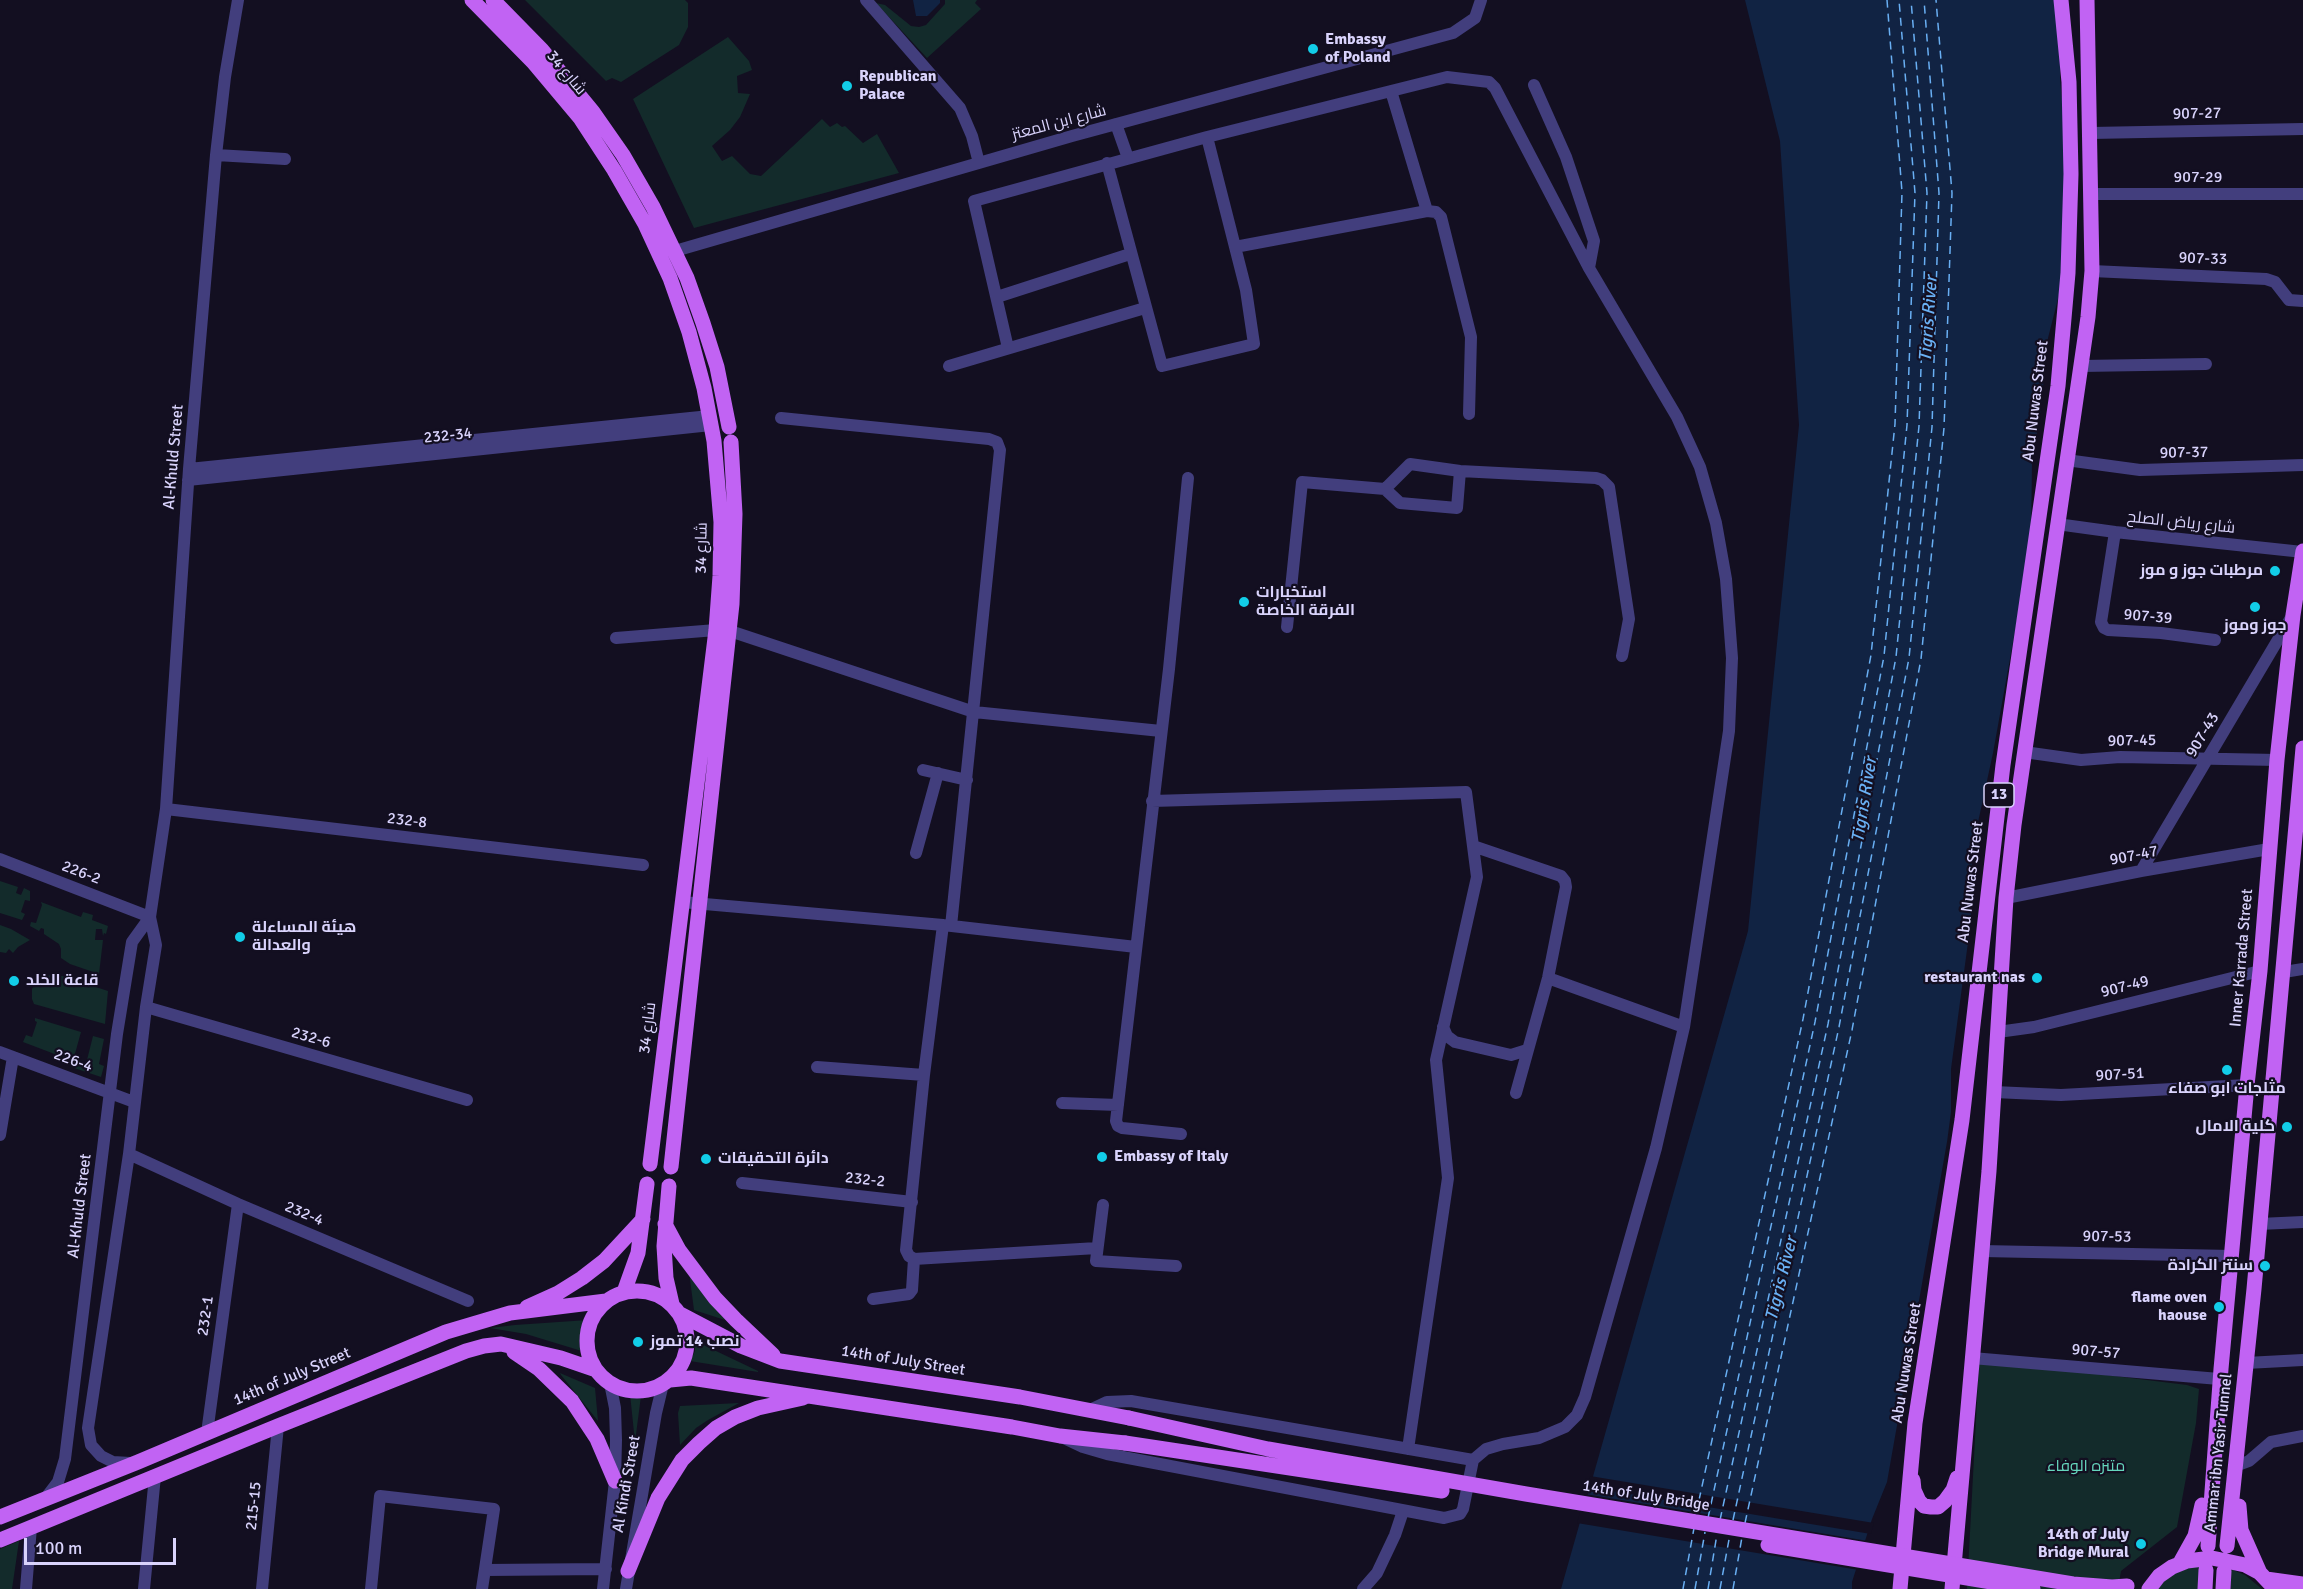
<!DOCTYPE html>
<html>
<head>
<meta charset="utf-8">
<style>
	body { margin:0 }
	#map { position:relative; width:2303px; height:1589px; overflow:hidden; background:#130f21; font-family:Signika,sans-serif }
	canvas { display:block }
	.scale { position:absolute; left:24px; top:1538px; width:152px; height:27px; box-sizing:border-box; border:3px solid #d9d3fc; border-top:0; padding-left:8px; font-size:18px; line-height:21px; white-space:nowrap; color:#d9d3fc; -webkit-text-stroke:4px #130f21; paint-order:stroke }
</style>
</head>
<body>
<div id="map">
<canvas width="2303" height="1589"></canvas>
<div class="scale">100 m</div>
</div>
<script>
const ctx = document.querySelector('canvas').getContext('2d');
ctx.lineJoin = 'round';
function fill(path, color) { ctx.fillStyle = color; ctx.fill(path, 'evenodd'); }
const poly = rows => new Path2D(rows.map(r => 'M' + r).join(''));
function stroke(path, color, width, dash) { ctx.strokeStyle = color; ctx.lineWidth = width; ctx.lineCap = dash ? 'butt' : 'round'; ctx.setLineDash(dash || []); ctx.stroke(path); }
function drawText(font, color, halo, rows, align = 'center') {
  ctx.font = font + ' Signika,Cairo,sans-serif'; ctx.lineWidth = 4.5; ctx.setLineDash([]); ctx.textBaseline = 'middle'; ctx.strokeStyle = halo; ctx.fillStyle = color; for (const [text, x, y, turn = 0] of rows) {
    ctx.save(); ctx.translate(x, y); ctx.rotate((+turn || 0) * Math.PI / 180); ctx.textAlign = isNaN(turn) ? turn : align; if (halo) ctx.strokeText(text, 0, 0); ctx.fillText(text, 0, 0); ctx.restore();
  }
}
fill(poly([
	[525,0,685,0,688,3,688,27,679,45,621,82,612,78,606,81],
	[945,0,977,0,975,3,981,9,927,58,876,3,885,5,911,26,919,27,926,25,945,4],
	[728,37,749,61,752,70,737,76,738,93,750,94,740,117,730,130,712,146,722,161,732,156,750,174,761,176,822,119,830,127,837,123,842,127,845,126,863,143,877,134,899,173,694,228,633,99],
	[0,881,18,887,16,893,21,895,24,888,30,891,30,901,25,900,21,912,25,914,22,920,0,913],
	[41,902,81,917,83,912,93,915,92,920,108,926,106,934,104,933,103,936,102,929,96,929,95,940,103,940,99,974,70,964,61,958,61,949,59,944,44,934,44,929,41,928,39,931,30,926,31,922,36,923,42,905],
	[0,925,11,929,30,940,18,947,13,953,9,949,6,953,0,952],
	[56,974,108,991,105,1024,34,1004,32,999,32,989,36,982,42,977],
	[35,1018,81,1032,73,1061,86,1064,93,1036,104,1039,99,1064,104,1066,101,1077,71,1067,73,1061,23,1042,26,1035,32,1037,37,1022,35,1021],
	[689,1272,725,1320,694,1310],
	[588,1320,582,1340,585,1352,526,1334,490,1328,515,1325],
	[695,1341,758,1371,758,1372,690,1361,695,1351],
	[1979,1363,2026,1365,2187,1385,2199,1389,2196,1423,2177,1527,2121,1571,2118,1589,1967,1589],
	[560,1373,595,1388,598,1421,561,1375],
	[630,1394,641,1396,635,1442],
	[739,1403,708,1420,696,1428,680,1445,678,1413,680,1406],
	[19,1541,12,1589,0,1589,0,1549],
	[2203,1566,2201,1589,2158,1589,2164,1581,2176,1573,2189,1568],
	[2228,1568,2245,1575,2262,1589,2227,1589]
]), '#132b2b');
fill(poly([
	[913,0,940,0,940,3,927,16,916,16],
	[1745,0,2061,0,2060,78,2066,143,2061,287,2048,338,2040,415,2032,460,2031,542,1993,753,1972,850,1971,920,1951,1069,1951,1112,1947,1142,1887,1482,1872,1519,1852,1582,1852,1589,1561,1589,1748,931,1799,425,1780,141]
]), '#112343');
fill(poly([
	[1590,1476,1874,1523,1871,1534,1587,1487],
	[1585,1494,1868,1541,1859,1570,1577,1523]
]), '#130f21');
stroke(poly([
	[1696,1514,1803,1019,1871,655,1895,424,1902,192,1887,0],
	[1708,1518,1815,1022,1884,656,1907,425,1915,193,1899,0],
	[1720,1520,1828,1024,1896,657,1919,426,1927,193,1911,0],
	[1733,1520,1839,1027,1909,658,1932,427,1939,193,1924,0],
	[1745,1523,1852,1030,1921,659,1944,428,1952,193,1936,0],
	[1683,1589,1694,1528],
	[1695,1589,1705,1532],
	[1708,1589,1717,1534],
	[1720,1589,1730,1534],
	[1733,1589,1742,1537]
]), '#69aff3', 1.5, [8, 6]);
stroke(poly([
	[866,0,960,108,972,136,979,163],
	[1534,85,1566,157,1594,241,1589,268],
	[1391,91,1427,211],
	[1116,124,1128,158],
	[2091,133,2303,129],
	[216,155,285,159],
	[1107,163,1162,366,1254,344,1246,290,1207,137],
	[2092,194,2303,194],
	[1235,247,1427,211,1436,212,1441,217,1471,337,1469,414],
	[675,251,1072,136,1453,33,1475,18,1481,0],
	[2092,271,2266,279,2275,282,2289,300,2303,301],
	[997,297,1130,254],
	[1008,348,974,201,1207,137,1447,77,1489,82,1495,88,1589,268,1677,417,1700,467,1716,523,1726,579,1732,658,1729,731,1684,1027,1656,1148,1585,1397,1577,1415,1565,1427,1539,1438,1503,1444,1486,1449,1473,1460,1131,1401,1107,1402,1090,1410],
	[949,366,1145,308],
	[2081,366,2206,364],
	[781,418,989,439,997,442,1000,450,951,926],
	[2066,460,2140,470,2303,465],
	[189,469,710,416],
	[188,480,711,425],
	[1385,489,1410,464,1460,471,1596,478,1602,480,1609,487,1629,619,1622,656],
	[2057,524,2115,532,2303,552],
	[2115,532,2101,622,2104,628,2108,630,2161,633,2215,640],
	[1287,627,1302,482,1385,489,1400,503,1457,508,1460,471],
	[616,638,716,630,730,631,974,712,1161,731],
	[2024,752,2081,760,2120,757,2277,760],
	[923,770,967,780],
	[1152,801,1466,792,1477,877,1436,1060,1448,1178,1408,1449],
	[166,809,643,865],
	[1473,846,1561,876,1565,881,1566,887,1548,978,1516,1093],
	[916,853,938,773],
	[0,859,150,917],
	[2141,871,2292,616],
	[2006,898,2141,871,2269,849],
	[682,902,943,925,1136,947],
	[943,925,924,1075,906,1250,909,1256,914,1259,1097,1248],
	[2284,972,2303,969],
	[1548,978,1684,1027],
	[146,1007,467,1100],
	[1443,1027,1447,1036,1455,1042,1511,1055,1527,1050],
	[1998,1032,2034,1027,2260,971],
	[0,1052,134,1102],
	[817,1067,924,1075],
	[1994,1092,2061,1095,2247,1085],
	[1062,1103,1118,1105],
	[1181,1134,1122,1128,1118,1126,1116,1121,1169,669,1188,478],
	[0,1135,13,1057],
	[129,1154,238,1204,468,1301],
	[742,1183,912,1202],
	[1103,1205,1096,1261,1176,1266],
	[2259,1224,2303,1222],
	[1982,1251,2232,1256],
	[873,1299,909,1294,912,1290,914,1259],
	[1972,1358,2219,1379],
	[2246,1363,2303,1360],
	[207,1433,238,1204],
	[1064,1438,1083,1447,1107,1454,1444,1518,1460,1514,1463,1509,1473,1460],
	[130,1463,113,1462,101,1456,91,1445,88,1428,129,1154,146,1007,156,945,150,917,166,809,189,469,216,155,225,77,238,0],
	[2241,1464,2249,1461,2271,1442,2303,1436],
	[45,1499,58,1482,65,1459,117,1034,132,942,150,917],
	[485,1570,606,1569],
	[26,1589,31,1527],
	[144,1589,155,1476],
	[262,1589,278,1426],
	[371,1589,380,1496,494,1509,482,1589],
	[603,1589,615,1481,616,1440,615,1408,610,1383],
	[626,1589,656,1413,663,1384],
	[1363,1589,1377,1573,1395,1535,1403,1511]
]), '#423e7d', 12);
stroke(poly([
	[472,0,533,62,580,118,614,170,645,224,670,278,689,332,704,388,714,441,721,522,720,576,716,630,650,1164],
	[493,0,542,50,593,112,623,155,653,207,687,278,703,323,717,367,729,427],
	[671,1167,732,604,735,514,731,442],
	[669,1186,664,1246,666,1278,672,1304],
	[665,1224,679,1250,715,1298,736,1320,773,1355],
	'587 1341a50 50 0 1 1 100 0a50 50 0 1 1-100 0Z',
	[624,1292,638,1253,647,1184],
	[527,1307,558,1293,582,1278,604,1261,643,1219],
	[680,1314,741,1346,780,1361,1020,1397,1129,1418],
	[514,1352,539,1369,572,1401,597,1439,615,1481],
	[670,1380,691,1378,1012,1427,1060,1436,1125,1443],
	[1913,1480,1914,1490,1919,1501,1924,1506,1931,1507,1938,1507,1945,1501,1953,1490,1957,1478],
	[2239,1506,2241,1530,2260,1573],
	[0,1517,138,1462,446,1332,510,1313,606,1301],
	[0,1540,278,1426,466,1351,484,1346,501,1344,561,1358,596,1370],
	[2208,1546,2221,1369,2247,1085,2260,971,2277,760,2293,615,2303,551],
	[2227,1546,2254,1289,2303,748],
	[2180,1563,2195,1536,2202,1505],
	[628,1571,658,1498,682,1460,699,1443,716,1428,735,1417,758,1408,803,1398],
	[2266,1579,2303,1584],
	[1900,1589,1915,1423,1962,1120,2003,765,2058,386,2068,273,2071,174,2069,82,2061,0],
	[1952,1589,1989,1171,2006,898,2014,825,2088,317,2092,271,2087,0],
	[2149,1589,2159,1576,2172,1567,2187,1561,2212,1558,2245,1565,2260,1573,2275,1589],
	[2205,1589,2206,1570],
	[2223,1589,2224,1571]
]), '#c163f3', 15);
stroke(poly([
	[1129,1418,1268,1449,1526,1494,2073,1584,2112,1587,2127,1586],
	[1125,1443,1442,1491],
	[1768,1545,2033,1589]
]), '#c163f3', 15);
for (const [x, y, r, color] of [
	[1313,49,6,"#12cde8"],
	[847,86,6,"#12cde8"],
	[2275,571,6,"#12cde8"],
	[1244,602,6,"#12cde8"],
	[2255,607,6,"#12cde8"],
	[240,937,6,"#12cde8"],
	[2037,978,6,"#12cde8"],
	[14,981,6,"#12cde8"],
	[2227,1070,6,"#12cde8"],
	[2287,1127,6,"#12cde8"],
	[1102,1157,6,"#12cde8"],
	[706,1159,6,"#12cde8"],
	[2265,1266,6,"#12cde8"],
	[2219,1307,6,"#12cde8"],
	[638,1342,6,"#12cde8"],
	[2141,1544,6,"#12cde8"]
]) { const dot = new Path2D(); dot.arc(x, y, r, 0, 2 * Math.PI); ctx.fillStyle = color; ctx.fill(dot); stroke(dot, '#130f21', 2); }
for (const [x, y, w] of [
	[1999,795,30]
]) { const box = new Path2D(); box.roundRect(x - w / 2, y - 12, w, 24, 4.5); ctx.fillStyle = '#130f21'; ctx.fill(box); stroke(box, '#d9d3fc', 1.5); }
drawText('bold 15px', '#d9d3fc', null, [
	["13",1999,795]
]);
drawText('bold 16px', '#d9d3fc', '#130f21', [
	["Embassy",1325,40],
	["of Poland",1325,58],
	["Republican",859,77],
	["Palace",859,95],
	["مرطبات جوز و موز",2263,571,"right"],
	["استخبارات",1256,593],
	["الفرقة الخاصة",1256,611],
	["جوز وموز",2255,626,"center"],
	["هيئة المساءلة",252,928],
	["والعدالة",252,946],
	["restaurant nas",2025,978,"right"],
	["قاعة الخلد",26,981],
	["مثلجات ابو صفاء",2227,1089,"center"],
	["كلية الامال",2275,1127,"right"],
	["Embassy of Italy",1114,1157],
	["دائرة التحقيقات",718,1159],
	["سنتر الكرادة",2253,1266,"right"],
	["flame oven",2207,1298,"right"],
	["haouse",2207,1316,"right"],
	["نصب 14 تموز",650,1342],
	["14th of July",2129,1535,"right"],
	["Bridge Mural",2129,1553,"right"]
], 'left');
drawText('16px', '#d9d3fc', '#130f21', [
	["شارع 34",566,73,50],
	["907-27",2197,114,-1],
	["شارع ابن المعتز",1059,123,-15],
	["907-29",2198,178],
	["907-33",2203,259,2],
	["Abu Nuwas Street",2036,401,-83],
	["232-34",448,436,-6],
	["907-37",2184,453,-1],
	["Al-Khuld Street",174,457,-85],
	["شارع رياض الصلح",2181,523,6],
	["شارع 34",702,548,-89],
	["907-39",2148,617,5],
	["907-43",2203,735,-59],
	["907-45",2132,741,-1],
	["232-8",407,821,7],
	["907-47",2134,856,-11],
	["226-2",81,873,21],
	["Abu Nuwas Street",1971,882,-83],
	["Inner Karrada Street",2242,958,-85],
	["907-49",2125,987,-14],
	["شارع 34",648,1028,-83],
	["232-6",311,1038,16],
	["226-4",73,1061,20],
	["907-51",2120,1075,-3],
	["232-2",865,1180,6],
	["Al-Khuld Street",80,1206,-83],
	["232-4",304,1214,23],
	["907-53",2107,1237,1],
	["232-1",206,1316,-82],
	["907-57",2096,1352,5],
	["14th of July Street",903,1361,9],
	["Abu Nuwas Street",1907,1363,-81],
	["14th of July Street",292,1377,-23],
	["Ammar ibn Yasir Tunnel",2219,1453,-84],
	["Al Kindi Street",627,1484,-80],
	["14th of July Bridge",1646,1496,9],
	["215-15",254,1506,-84]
]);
drawText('16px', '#65d6bd', '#130f21', [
	["متنزه الوفاء",2086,1467]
]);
drawText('italic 18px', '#69aff3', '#130f21', [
	["Tigris River",1929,319,-86],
	["Tigris River",1865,800,-81],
	["Tigris River",1782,1279,-76]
]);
</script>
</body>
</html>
